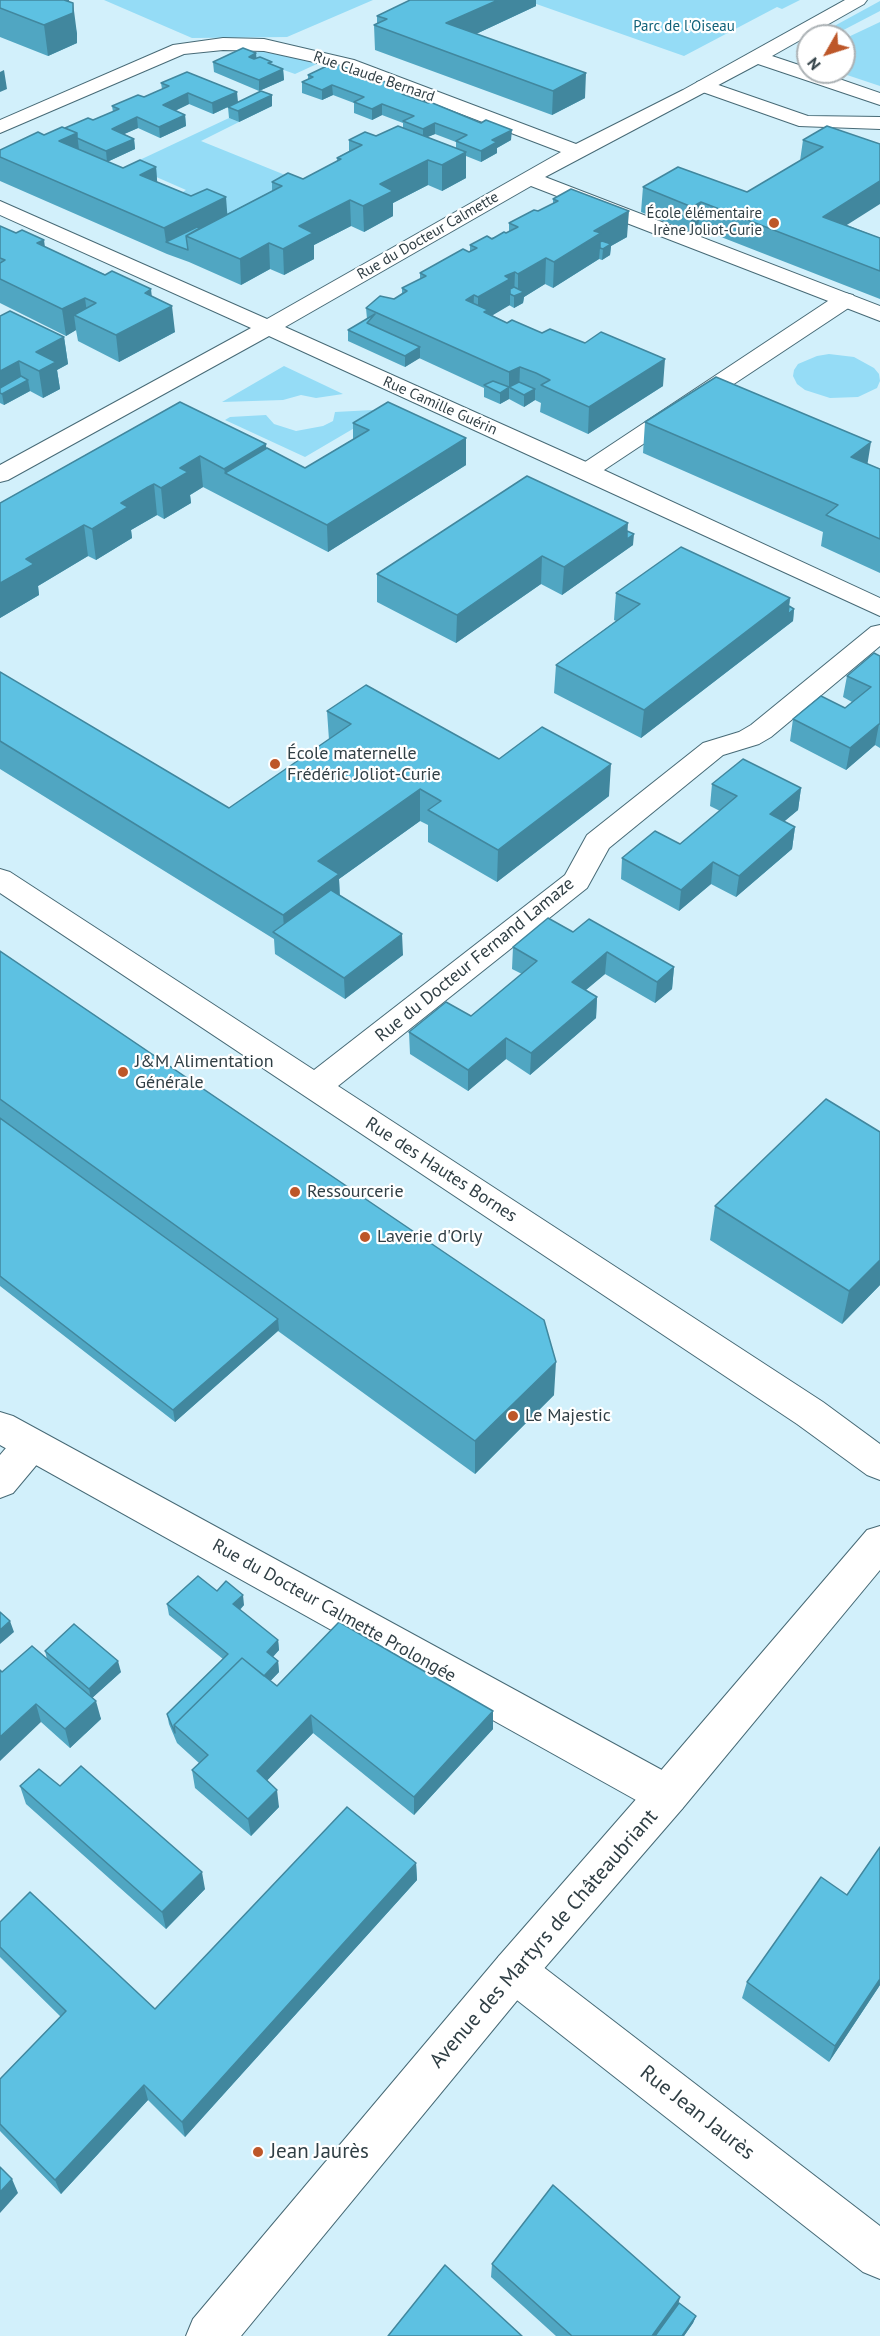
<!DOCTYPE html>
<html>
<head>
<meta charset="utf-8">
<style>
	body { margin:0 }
	#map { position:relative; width:880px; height:2336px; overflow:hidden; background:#d2f0fb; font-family:"PT Sans",sans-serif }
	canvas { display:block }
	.north { position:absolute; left:796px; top:24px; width:60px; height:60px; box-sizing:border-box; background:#fff; border:2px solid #acb2b5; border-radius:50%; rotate:231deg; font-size:16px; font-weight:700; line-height:24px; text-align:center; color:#303f45 }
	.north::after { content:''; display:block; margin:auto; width:21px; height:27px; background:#bd5729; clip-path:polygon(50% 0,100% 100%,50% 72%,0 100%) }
</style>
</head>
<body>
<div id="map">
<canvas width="880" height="2336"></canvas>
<div class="north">N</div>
</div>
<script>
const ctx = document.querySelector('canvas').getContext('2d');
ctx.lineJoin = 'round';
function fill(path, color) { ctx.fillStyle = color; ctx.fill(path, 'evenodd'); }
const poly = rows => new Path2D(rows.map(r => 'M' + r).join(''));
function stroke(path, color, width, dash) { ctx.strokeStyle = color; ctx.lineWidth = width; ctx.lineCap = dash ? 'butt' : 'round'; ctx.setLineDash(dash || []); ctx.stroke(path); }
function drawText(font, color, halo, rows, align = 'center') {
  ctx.font = font + ' "PT Sans",sans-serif'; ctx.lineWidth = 4.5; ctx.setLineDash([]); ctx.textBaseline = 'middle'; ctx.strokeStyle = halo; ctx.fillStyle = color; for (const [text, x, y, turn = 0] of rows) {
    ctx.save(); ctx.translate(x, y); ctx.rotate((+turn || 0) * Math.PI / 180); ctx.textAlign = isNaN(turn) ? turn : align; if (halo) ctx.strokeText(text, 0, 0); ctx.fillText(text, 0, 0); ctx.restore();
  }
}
fill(poly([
	[104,0,373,0,287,37,192,38],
	[525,0,800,0,782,9,777,7,684,56],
	[880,1,880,11,832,36,816,36],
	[880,22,880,86,838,72,844,72,844,39],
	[260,51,319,63,295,74,247,57],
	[229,118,239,122,201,141,305,183,237,224,174,197,186,190,129,165],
	[829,354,854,357,874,368,879,374,880,381,877,388,858,397,830,398,805,390,797,384,793,376,794,370,798,364,817,356],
	[284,366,343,394,316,398,301,395,283,400,222,402],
	[373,410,380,413,305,457,225,420,230,417,266,415,274,424,296,431,323,426,333,421,335,412]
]), '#95dcf6');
const lane = poly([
	[704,80,808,116,880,117,880,129,799,126,697,90,695,86,697,82,704,80],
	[845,293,853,295,856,300,853,305,595,476,587,478,579,476,575,471,579,466,837,295,845,293],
	[31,1430,44,1434,49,1445,44,1456,13,1493,0,1498,0,1455,18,1434,31,1430]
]);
const street = poly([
	[845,0,867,0,864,4,772,56,808,68,808,72,819,72,880,93,880,105,758,64,545,177,880,306,880,321,531,186,285,327,595,466,880,598,880,616,269,336,8,480,0,482,0,465,251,328,0,215,0,201,267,319,561,152,341,68,264,51,223,50,184,54,0,133,0,120,173,45,223,38,264,39,354,60,576,144,683,90,845,0],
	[880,625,880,646,771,737,759,744,723,755,609,848,587,888,338,1086,823,1402,880,1444,880,1480,867,1475,797,1424,0,893,0,869,10,872,314,1070,565,875,587,835,703,743,739,732,751,725,871,627,880,625],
	[0,1412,13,1416,682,1781,688,1795,682,1809,667,1814,652,1809,0,1445,0,1412],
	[514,1949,529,1956,880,2226,880,2279,863,2272,499,1986,492,1971,499,1956,514,1949]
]);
const secondary = poly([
	[880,1526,880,1570,682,1809,529,1986,241,2336,186,2336,193,2319,499,1956,652,1781,867,1530,880,1526]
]);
stroke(lane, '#476a76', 2);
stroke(street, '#476a76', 2);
stroke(secondary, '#476a76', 2);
fill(lane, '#fff');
fill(street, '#fff');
fill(secondary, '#fff');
fill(poly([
	[0,0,70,2,77,34,77,43,48,56,0,37],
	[536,6,476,34,585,98,552,115,375,50,374,25,377,24,377,16],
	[257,58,283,69,284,80,259,91,214,72,213,62],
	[308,75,358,77,408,96,511,140,497,148,497,153,481,162,466,156,466,178,442,191,428,185,393,203,393,216,364,232,351,226,314,245,314,259,284,275,270,269,241,285,189,262,167,254,0,181,0,150,65,128,93,120,113,112,112,106,144,97,162,89,161,83,238,102,272,106,239,122,229,118,228,107,213,114,189,104,175,111,185,115,186,126,160,138,138,128,124,134,134,139,135,149,107,162,123,168,156,167,157,182,227,214,272,191,272,182,303,179,337,162,337,158,349,151,349,140,376,136,403,128,403,123,382,115,372,120,354,113,354,103,333,95,322,100,302,93,302,82,308,80],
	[435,134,456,142,456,148,427,137],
	[827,126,847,225,880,238,880,299,698,228,690,232,641,212,643,187,747,192,800,161,803,140],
	[571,189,627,237,611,246,610,255,602,260,599,259,553,288,545,284,524,297,523,303,514,308,509,305,492,315,507,323,663,386,588,434,540,412,541,403,535,400,524,407,509,399,500,404,484,397,484,388,419,358,405,367,348,341,348,330,367,319,366,308,394,299,402,293,402,288,420,279,420,273,470,251,470,245,509,232,509,223,538,211,553,204,553,199],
	[0,226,152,296,175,332,119,362,78,341,76,330,66,336,0,303],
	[0,316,64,337,68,364,57,370,60,389,43,398,30,391,4,405,0,403],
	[180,402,305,468,353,439,353,423,466,438,466,465,328,552,203,487,190,495,191,503,164,519,157,515,131,530,132,538,96,560,88,556,38,586,39,595,0,618,0,503],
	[645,422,868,464,880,469,880,573,821,546,823,532,643,453],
	[627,531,633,545,562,595,541,584,456,643,377,602,377,574],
	[616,593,790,598,789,606,794,609,793,621,641,738,554,693,556,665,616,621,614,620],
	[880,656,880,748,875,745,846,770,790,741,793,719,845,708,852,702,843,697,847,676],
	[0,672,229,808,329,740,327,711,499,759,609,796,497,882,428,842,428,825,420,821,339,879,340,895,403,955,345,999,275,954,274,939,0,769],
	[712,784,801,788,798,810,784,821,795,827,792,849,736,897,711,884,679,911,621,879,622,858,680,844,720,811,710,806],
	[573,932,674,967,672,989,655,1003,605,974,586,990,597,997,596,1018,530,1075,506,1059,468,1091,410,1054,409,1032,471,1016,522,974,512,969,513,947],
	[0,951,554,1395,475,1474,278,1331,175,1422,0,1286],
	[880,1132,880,1285,842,1324,710,1240,715,1206],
	[217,1591,244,1605,240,1610,278,1640,279,1650,273,1657,278,1661,279,1672,270,1681,277,1686,493,1729,414,1815,313,1733,267,1780,279,1807,251,1836,195,1788,192,1770,199,1763,177,1743,169,1724,167,1714,223,1659,169,1615,167,1604],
	[45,1651,121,1672,92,1698,101,1719,70,1748,41,1722,2,1672,47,1659],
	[20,1786,60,1786,205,1889,166,1929,26,1804],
	[880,1847,880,1985,829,2062,742,1998,747,1982,847,1895],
	[416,1863,417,1880,185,2137,148,2100,61,2194,0,2131,0,2079,61,2017,0,1957,0,1922,155,2009],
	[492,2264,679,2303,696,2316,693,2323,684,2336,556,2336,491,2277]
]), '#50a6c2');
fill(poly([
	[52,0,69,0,71,14,73,3,77,34,77,43,48,56,44,25],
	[498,0,536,0,536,6,446,48,446,23],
	[256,53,257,64,249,57],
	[283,69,284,80,259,91,259,80],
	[4,70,7,89,0,92,0,72],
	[586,73,585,98,552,115,553,91],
	[332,85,333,95,322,100,322,90],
	[237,92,238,102,213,114,212,103],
	[188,93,189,104,164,116,163,105],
	[272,95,272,106,239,122,238,111],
	[382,104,382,115,372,120,372,109],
	[185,115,186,126,160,138,159,127],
	[137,117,138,128,113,139,112,129],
	[435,123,435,134,423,139,423,129],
	[512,130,511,140,497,148,497,153,481,162,481,151,492,140],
	[77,133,80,158,59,141],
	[134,139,135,149,107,162,106,151],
	[466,152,466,178,442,191,442,165],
	[428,160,428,185,393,203,393,216,364,232,363,206,380,184],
	[156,167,158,192,140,175],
	[880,181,880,204,820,242,823,217],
	[226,197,228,223,166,242,164,228],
	[350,200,351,226,314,245,314,259,284,275,283,249,299,226],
	[701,202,698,228,690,232,692,207],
	[629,211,627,237,611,246,610,255,602,260,603,249,600,248,599,259,553,288,554,262,594,231],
	[44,240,47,262,37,243],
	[269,243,270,269,241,285,240,259],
	[546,258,545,284,524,297,523,303,514,308,514,296,518,295,518,274],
	[515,272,514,296,510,294,510,305,488,318,488,329,484,327,484,338,484,320,470,328,470,317,466,315,466,326,466,300,474,295,473,315,478,312,478,297,505,282,505,276],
	[151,289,154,315,172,306,175,332,119,362,116,335,145,293],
	[85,298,88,321,74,315,76,330,66,336,62,309],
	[64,337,68,364,57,370,60,389,43,398,36,352],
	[420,347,420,358,405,367,405,356],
	[665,359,663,386,588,434,589,407],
	[19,361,22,383,28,380,30,391,4,405,2,394,0,393,0,371],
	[520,367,519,393,509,387,509,399,509,372],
	[509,387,509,399,500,404,500,393],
	[535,389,535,400,524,407,524,395],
	[466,438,466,465,328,552,327,525],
	[871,442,866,473,851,457],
	[266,444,268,475,225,473,224,469],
	[200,456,203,487,190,495,191,503,164,519,161,488,180,468],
	[154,484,157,515,131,530,132,538,96,560,92,529,121,503],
	[628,523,627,539,634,534,633,545,562,595,564,567],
	[84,525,88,556,38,586,39,595,0,618,0,583,26,559],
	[542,556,541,584,456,643,457,615],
	[790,598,788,614,794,609,793,621,641,738,644,710],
	[879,724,875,745,846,770,850,748],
	[611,764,609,796,497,882,498,850],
	[801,788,798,810,767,836,770,814],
	[420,789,420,821,339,879,340,906,285,940,283,915,318,861],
	[795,827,792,849,736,897,739,876],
	[713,862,711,884,679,911,681,890],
	[402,934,403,955,345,999,344,978],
	[607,952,605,974,570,1003,572,982],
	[674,967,672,989,655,1003,657,982],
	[597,997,596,1018,530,1075,531,1053],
	[506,1038,506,1059,468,1091,468,1070],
	[880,1260,880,1285,842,1324,849,1291],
	[278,1319,279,1330,175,1422,173,1410],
	[556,1362,554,1395,475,1474,475,1441],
	[243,1595,244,1605,234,1615,233,1604],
	[10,1621,14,1632,0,1644,0,1630],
	[278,1640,279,1650,268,1662,267,1652],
	[118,1661,121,1672,91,1699,89,1689],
	[278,1661,279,1672,261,1691,259,1680],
	[96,1701,101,1719,70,1748,65,1729],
	[36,1704,41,1722,0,1761,0,1737],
	[493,1711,493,1729,414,1815,414,1797],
	[311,1715,313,1733,259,1789,257,1771],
	[277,1790,279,1807,251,1836,248,1819],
	[416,1863,417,1880,185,2137,182,2122],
	[202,1872,205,1889,166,1929,162,1912],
	[880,1979,880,1985,829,2062,835,2046],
	[144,2085,148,2100,61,2194,55,2180],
	[12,2179,18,2193,0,2213,0,2192],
	[680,2297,677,2310,658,2336,652,2336],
	[696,2316,693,2323,684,2336,682,2336]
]), '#41879e');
const building = poly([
	[0,0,64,0,73,3,73,13,44,25,0,8,0,0],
	[410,0,498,0,446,23,586,73,553,91,374,25,387,19,377,16,410,0],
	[243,48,256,53,249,57,254,59,260,57,272,62,268,63,283,69,259,80,213,62,243,48],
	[333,63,358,72,353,75,377,84,383,81,408,91,402,94,428,103,430,102,481,123,486,120,512,130,492,140,497,142,481,151,456,141,467,135,435,123,423,129,403,121,414,116,382,104,372,109,354,102,364,97,332,85,322,90,302,82,313,77,308,75,333,63],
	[187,72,237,92,212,103,188,93,163,105,185,115,159,127,137,117,112,129,134,139,106,151,77,138,77,133,65,128,88,118,93,120,119,109,112,106,138,95,144,97,169,86,161,83,187,72],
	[261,91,272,95,238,111,228,107,261,91],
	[398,126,466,152,442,165,428,160,380,184,393,191,363,206,350,200,299,226,313,233,283,249,269,243,240,259,186,236,282,186,272,182,288,173,303,179,341,159,337,158,362,145,349,140,365,132,376,136,398,126],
	[827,126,880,144,880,181,823,217,880,238,880,271,701,202,692,207,643,187,678,167,747,192,823,147,803,140,827,126],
	[62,127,77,133,59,141,123,168,140,160,156,167,140,175,191,196,207,189,226,197,164,228,0,157,0,150,38,132,44,135,62,127],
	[571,189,629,211,594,231,601,233,554,262,546,258,518,274,515,272,505,276,510,279,478,297,474,295,466,300,488,310,484,312,507,323,512,320,542,333,550,329,585,343,601,332,665,359,589,407,541,385,550,380,536,373,520,367,509,372,366,308,380,296,394,299,407,291,402,288,426,276,420,273,463,249,469,252,477,248,470,245,487,236,492,239,504,232,506,233,518,227,509,223,534,210,538,211,558,201,553,199,571,189],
	[0,226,16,233,22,230,44,240,37,243,105,275,112,271,151,289,145,293,172,306,116,335,74,315,96,303,85,298,62,309,0,279,0,263,5,260,0,258,0,226],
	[197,227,200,228,186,236,188,250,166,242,197,227],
	[602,241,611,244,603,249,600,248,600,242,602,241],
	[514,287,524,292,514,296,510,294,510,289,514,287],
	[10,311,64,337,36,352,56,362,39,371,19,361,0,371,0,316,10,311],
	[375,314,367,323,420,347,405,356,348,330,375,314],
	[21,376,28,380,2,394,0,393,0,388,21,376],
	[716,377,871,442,851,457,880,469,880,539,826,515,838,505,645,422,716,377],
	[493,381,509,387,500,393,484,385,493,381],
	[519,382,535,389,524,395,509,387,519,382],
	[180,402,266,444,224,469,200,456,180,468,188,472,161,488,154,484,148,487,121,503,128,507,92,529,84,525,26,559,34,564,0,583,0,503,180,402],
	[388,402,466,438,327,525,225,473,267,448,305,468,369,430,353,423,388,402],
	[527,476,628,523,564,567,542,556,457,615,377,574,527,476],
	[627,531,634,534,627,539,627,531],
	[681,547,790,598,644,710,556,665,640,604,616,593,681,547],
	[789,606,794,609,788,614,789,606],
	[874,653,880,656,880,724,879,724,850,748,793,719,821,696,845,708,871,687,847,676,874,653],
	[0,672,229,808,351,724,327,711,366,685,499,759,542,727,611,764,498,850,428,810,441,801,420,789,318,861,339,874,283,915,0,741,0,672],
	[743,759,801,788,770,814,795,827,739,876,713,862,681,890,622,858,655,831,680,844,737,796,712,784,743,759],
	[331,890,402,934,344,978,273,932,331,890],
	[548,918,573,932,589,919,674,967,657,982,607,952,572,982,597,997,531,1053,506,1038,468,1070,409,1032,446,1002,471,1016,537,961,513,947,548,918],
	[0,951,544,1320,556,1362,475,1441,0,1099,0,951],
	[826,1099,880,1132,880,1260,849,1291,715,1206,826,1099],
	[0,1118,278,1319,173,1410,0,1276,0,1118],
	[198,1576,217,1591,226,1581,243,1595,233,1604,278,1640,267,1652,278,1661,264,1676,242,1658,174,1725,175,1733,167,1714,228,1654,167,1604,198,1576],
	[0,1612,10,1621,0,1630,0,1612],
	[339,1622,493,1711,414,1797,311,1715,257,1771,277,1790,248,1819,192,1770,208,1755,174,1725,242,1658,277,1686,339,1622],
	[74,1624,118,1661,89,1689,45,1651,74,1624],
	[32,1646,96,1701,65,1729,36,1704,0,1737,0,1670,2,1672,32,1646],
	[81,1766,202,1872,162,1912,20,1786,39,1769,60,1786,81,1766],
	[347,1807,416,1863,182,2122,144,2085,55,2180,0,2124,0,2079,66,2011,0,1947,0,1922,30,1892,155,2009,347,1807],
	[880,1847,880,1979,835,2046,747,1982,821,1877,847,1895,880,1847],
	[0,2167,12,2179,0,2192,0,2167],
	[553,2185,680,2297,652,2336,572,2336,492,2264,553,2185],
	[445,2265,522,2336,388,2336,445,2265],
	[679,2303,696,2316,682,2336,655,2336,679,2303]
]);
fill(building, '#5dc1e2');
stroke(building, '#41879e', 1.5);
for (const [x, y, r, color] of [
	[774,223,6,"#bd5729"],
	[275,764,6,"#bd5729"],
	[123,1072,6,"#bd5729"],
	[295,1192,6,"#bd5729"],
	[365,1237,6,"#bd5729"],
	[513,1416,6,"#bd5729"],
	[258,2152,6,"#bd5729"]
]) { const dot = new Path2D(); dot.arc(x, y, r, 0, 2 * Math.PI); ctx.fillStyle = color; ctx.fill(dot); stroke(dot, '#fff', 2); }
drawText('15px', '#106179', '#fff', [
	["Parc de l'Oiseau",684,27]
]);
drawText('15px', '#303f45', '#fff', [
	["Rue Claude Bernard",374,77,19],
	["Rue du Docteur Calmette",428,236,-30],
	["Rue Camille Guérin",440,406,24]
]);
drawText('15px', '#303f45', '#fff', [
	["École élémentaire",762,214],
	["Irène Joliot-Curie",762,231]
], 'right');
drawText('18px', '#303f45', '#fff', [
	["École maternelle",287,754],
	["Frédéric Joliot-Curie",287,775],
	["J&M Alimentation",135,1062],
	["Générale",135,1083],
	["Ressourcerie",307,1192],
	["Laverie d'Orly",377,1237],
	["Le Majestic",525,1416]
], 'left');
drawText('18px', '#303f45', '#fff', [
	["Rue du Docteur Fernand Lamaze",475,960,-39],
	["Rue des Hautes Bornes",441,1170,33],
	["Rue du Docteur Calmette Prolongée",334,1611,29]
]);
drawText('21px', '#303f45', '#fff', [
	["Avenue des Martyrs de Châteaubriant",544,1939,-49],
	["Rue Jean Jaurès",697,2113,38]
]);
drawText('21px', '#303f45', '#fff', [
	["Jean Jaurès",270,2152]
], 'left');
</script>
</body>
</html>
